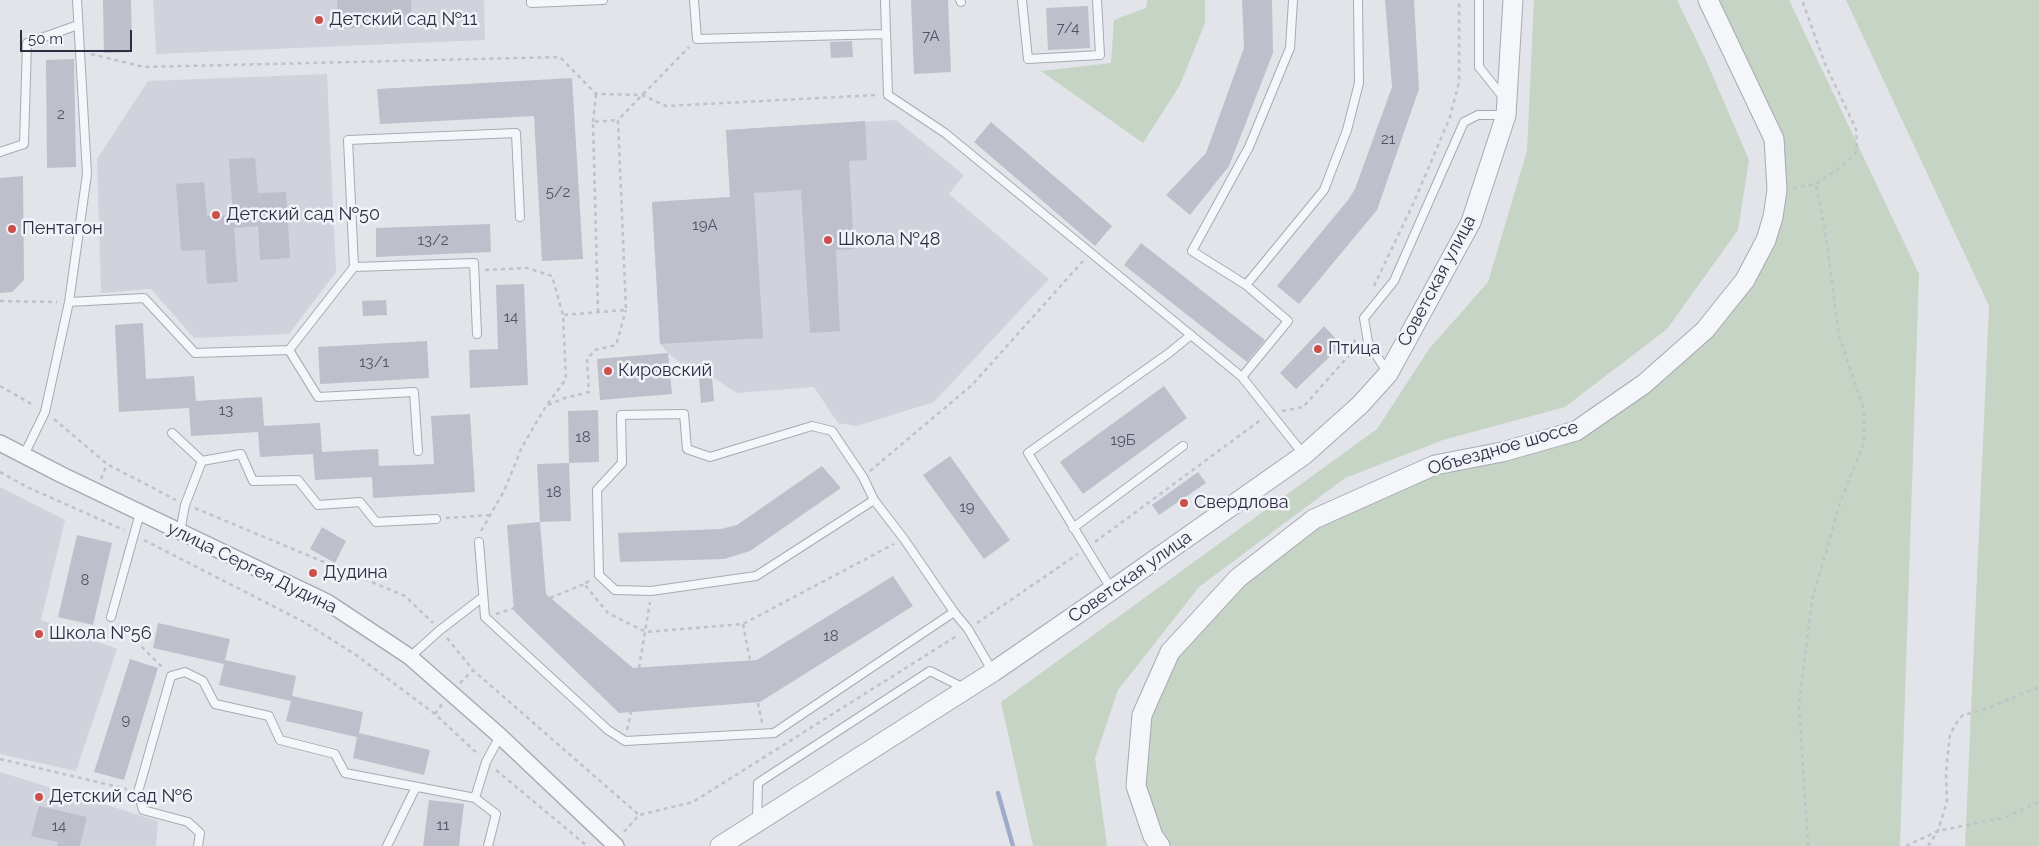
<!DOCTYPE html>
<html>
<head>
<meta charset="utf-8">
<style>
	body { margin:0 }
	#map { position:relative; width:2039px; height:846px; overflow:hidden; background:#e2e4ea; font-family:Raleway,sans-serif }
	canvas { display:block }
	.scale { position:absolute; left:20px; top:30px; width:112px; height:22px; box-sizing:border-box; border:2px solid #2b2f42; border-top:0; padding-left:6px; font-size:15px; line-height:18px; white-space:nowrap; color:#2b2f42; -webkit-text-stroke:4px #f2f3f8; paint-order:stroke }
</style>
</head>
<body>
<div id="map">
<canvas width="2039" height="846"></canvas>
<div class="scale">50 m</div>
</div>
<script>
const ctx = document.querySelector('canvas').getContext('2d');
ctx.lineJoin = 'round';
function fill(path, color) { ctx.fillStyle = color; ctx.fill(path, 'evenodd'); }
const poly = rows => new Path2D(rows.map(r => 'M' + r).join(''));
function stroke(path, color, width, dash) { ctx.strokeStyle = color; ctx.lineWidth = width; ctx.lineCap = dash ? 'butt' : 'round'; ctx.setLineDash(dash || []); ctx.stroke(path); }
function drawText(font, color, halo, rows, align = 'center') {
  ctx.font = font + ' Raleway,sans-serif'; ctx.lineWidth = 5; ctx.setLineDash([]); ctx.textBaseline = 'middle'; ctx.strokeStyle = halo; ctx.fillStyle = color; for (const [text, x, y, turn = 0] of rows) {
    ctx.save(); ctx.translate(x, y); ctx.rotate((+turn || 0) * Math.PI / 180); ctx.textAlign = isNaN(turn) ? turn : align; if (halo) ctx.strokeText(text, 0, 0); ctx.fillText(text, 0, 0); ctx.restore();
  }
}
fill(poly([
	[153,0,484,0,485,40,156,54],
	[327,74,336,272,289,334,194,338,151,289,101,293,97,159,148,81],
	[896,120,964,175,949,194,1049,279,934,402,857,426,838,423,814,387,737,393,712,377,699,378,668,353,660,344,652,202,730,197,726,130],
	[0,487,65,520,41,620,117,649,76,771,0,754],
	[0,772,158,821,156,846,0,846]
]), '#d0d3dc');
fill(poly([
	[1147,0,1205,0,1205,23,1180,85,1143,143,1041,71,1111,63,1114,20,1146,8],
	[1534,0,1677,0,1706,60,1749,160,1738,230,1667,329,1565,407,1443,440,1345,478,1199,587,1118,690,1095,758,1107,846,1033,846,1001,702,1377,429,1429,349,1488,282,1527,151],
	[1712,0,1789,0,1919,274,1900,846,1168,846,1141,788,1147,721,1174,654,1240,584,1310,526,1433,471,1500,457,1645,390,1774,229,1776,136],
	[1846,0,2039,0,2039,846,1965,846,1989,306]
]), '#c5d4c4');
stroke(poly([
	[998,793,1013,846]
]), '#9eabc9', 4.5);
fill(poly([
	[103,0,131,0,132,52,104,53],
	[337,0,411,0,412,24,339,29],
	[911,0,948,0,951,72,914,74],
	[1242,0,1272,0,1273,53,1229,166,1190,215,1166,195,1206,153,1244,48],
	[1385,0,1414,0,1419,89,1377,210,1299,304,1277,286,1348,200,1355,189,1392,87],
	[1088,6,1090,48,1048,50,1046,8],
	[852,41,853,57,831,58,830,42],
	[74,59,76,167,47,168,46,60],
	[572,78,583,259,542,261,534,116,380,124,377,89],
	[865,121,867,160,849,161,854,249,836,250,840,331,810,333,801,190,754,193,763,338,660,344,652,202,730,197,726,130],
	[991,122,1112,226,1095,246,974,142],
	[255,158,258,193,286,192,290,258,260,260,258,226,234,228,238,282,207,284,205,250,181,251,176,184,204,182,207,216,233,215,229,159],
	[23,176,24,280,12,292,0,293,0,178],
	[490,224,491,252,376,257,376,228],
	[1141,243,1265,340,1247,362,1124,265],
	[524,284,528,385,470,388,469,350,498,349,496,285],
	[386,300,387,315,363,316,362,301],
	[143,323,146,379,194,376,196,401,262,397,264,426,320,423,322,452,378,449,379,466,434,464,431,416,470,414,475,492,373,498,372,477,315,480,313,454,260,457,258,432,191,436,189,408,119,412,115,325],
	[1324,326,1342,345,1296,389,1280,373],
	[427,341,429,378,320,384,318,347],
	[668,353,672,394,600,400,597,359],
	[712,377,714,401,701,403,699,378],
	[1164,386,1187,418,1083,494,1060,462],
	[598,410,599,462,569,463,568,411],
	[950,456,1010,540,984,559,923,475],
	[569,463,571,521,540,522,537,464],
	[822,466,841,488,750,551,724,559,620,562,618,533,721,529,737,525],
	[1198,472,1206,483,1159,515,1152,505],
	[540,522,546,594,633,668,757,660,893,576,913,606,760,702,619,713,514,611,507,525],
	[322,527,346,541,335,563,310,549],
	[77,535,112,543,93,625,58,617],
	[158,623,230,639,225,660,296,676,292,696,363,712,359,733,430,750,424,775,353,758,357,737,286,721,291,701,219,685,224,664,153,648],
	[130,659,158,668,124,780,94,772],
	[429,800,464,804,459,846,423,846],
	[39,806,87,817,80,846,57,846,58,842,31,836]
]), '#bdbfca');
const service = poly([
	[531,0,531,3,603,0],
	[694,0,697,39,885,34],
	[885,0,888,95,945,133,1242,377,1304,455],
	[960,0,961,2],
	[1022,0,1028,59,1100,55,1097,0],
	[1479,0,1479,67,1503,97],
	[0,152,24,144,27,43,78,25],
	[354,267,348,140,516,133,520,217],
	[1246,285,1324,190,1347,130,1359,83,1358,0],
	[69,302,144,298,195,353,289,350,318,397,414,392,418,451],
	[289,350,354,267,474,263,477,334],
	[1387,372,1368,342,1364,318,1394,281,1464,122,1478,115,1504,115],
	[1242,377,1288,321,1246,285,1192,251,1249,147,1290,48,1293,0],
	[172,433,202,461],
	[24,455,45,412,69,302,87,174,77,0],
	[874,500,756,576,651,591,615,590,599,575,597,490,622,463,621,415,684,414,687,449,710,457,812,426,832,431,863,477,874,500,904,539,954,612,968,629,993,672],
	[1073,528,1183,446],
	[180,532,185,505,202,461,241,454,253,481,298,480,318,505,360,502,376,522,436,519],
	[479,542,485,617,608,730,625,741,774,733,954,612],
	[1112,590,1028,453,1169,353,1191,335],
	[111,617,140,513],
	[410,657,440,630,483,597],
	[475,798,486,762,500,736],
	[757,821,758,783,930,671,964,688],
	[198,846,200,833,188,822,143,810,138,792,171,676,185,672,203,681,215,704,269,716,280,740,335,754,345,773,475,798,496,814,488,846],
	[387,846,416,787]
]);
const minor = poly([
	[0,443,62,475,327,602,410,657,500,736,616,846]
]);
const tertiary = poly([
	[720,846,993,672,1112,590,1304,455,1360,405,1388,374,1471,222,1506,115,1513,0],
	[1160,846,1153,836,1136,786,1142,715,1170,652,1238,578,1314,519,1435,465,1502,452,1576,431,1644,384,1705,330,1745,280,1766,240,1773,217,1777,190,1774,139,1708,0]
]);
stroke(service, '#a7aab4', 10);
stroke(minor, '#a7aab4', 18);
stroke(tertiary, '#a7aab4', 21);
stroke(poly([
	[91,54,144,67,560,57,596,94,642,95,666,106,877,95],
	[593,122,596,94],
	[1793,188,1816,184,1845,164,1857,151,1856,129,1825,64,1802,0],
	[485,270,527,268,552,276,563,315],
	[1374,286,1414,202,1450,117,1459,82,1459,0],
	[0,301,57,302],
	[598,312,593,122,617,120],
	[0,386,35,406],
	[548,405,565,398,589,392,587,359,595,350,616,345,626,310],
	[1282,411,1303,407,1353,351,1355,338],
	[54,419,107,464,176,500],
	[870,471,972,385,1083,261],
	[0,472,27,487,124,530],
	[101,479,107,464],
	[195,508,405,596,433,623],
	[446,518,490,515],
	[481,531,504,491,522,447,546,406,566,379,563,315,626,310,618,120,689,47],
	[144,540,304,622,356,655,435,714,479,755],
	[1095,542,1262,419],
	[589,581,584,584,608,613,646,632,743,624,894,544],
	[550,598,584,584],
	[496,614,514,608],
	[977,623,1078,554],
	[119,624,163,668],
	[743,624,750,660],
	[447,638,473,670,639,815],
	[639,668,650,602],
	[460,683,473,670],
	[758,703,762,723],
	[435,714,442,704],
	[627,730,631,712],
	[0,759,127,789],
	[496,770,587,846],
	[624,832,639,815,693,802,958,635],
	[1808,846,1799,705,1812,600,1841,500,1864,443,1864,410,1839,336,1825,230,1816,184],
	[1906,846,1938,831,2006,817,2039,802],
	[1928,846,1938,831,1947,801,1946,772,1950,734,1957,722,1963,715,1983,710,2039,687]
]), '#c0c2c9', 2.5, [4, 4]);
stroke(service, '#f5f6f9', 8);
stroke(minor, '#f5f6f9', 15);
stroke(tertiary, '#f5f6f9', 19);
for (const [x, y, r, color] of [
	[319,20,5,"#cb504b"],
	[216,215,5,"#cb504b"],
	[12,229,5,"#cb504b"],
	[828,240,5,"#cb504b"],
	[1318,349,5,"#cb504b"],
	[608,371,5,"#cb504b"],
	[1184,503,5,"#cb504b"],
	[313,573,5,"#cb504b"],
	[39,634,5,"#cb504b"],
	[39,797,5,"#cb504b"]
]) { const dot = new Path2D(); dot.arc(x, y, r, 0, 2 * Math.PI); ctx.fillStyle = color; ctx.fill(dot); stroke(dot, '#f2f3f8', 2); }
drawText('15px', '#505364', null, [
	["7/4",1068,28],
	["7А",931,36],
	["2",61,114],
	["21",1388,139],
	["5/2",558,192],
	["19А",705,225],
	["13/2",433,240],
	["14",511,317],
	["13/1",374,362],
	["13",226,410],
	["18",583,437],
	["19Б",1123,440],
	["18",554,492],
	["19",967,507],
	["8",85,580],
	["18",831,636],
	["9",126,720],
	["11",443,825],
	["14",59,826]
]);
drawText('18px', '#2b2f42', '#f2f3f8', [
	["Детский сад №11",329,20],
	["Детский сад №50",226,215],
	["Пентагон",22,229],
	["Школа №48",838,240],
	["Птица",1328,349],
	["Кировский",618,371],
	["Свердлова",1194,503],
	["Дудина",323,573],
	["Школа №56",49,634],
	["Детский сад №6",49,797]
], 'left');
drawText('18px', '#2b2f42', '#f2f3f8', [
	["Советская улица",1437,281,-62],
	["Объездное шоссе",1503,448,-16],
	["улица Сергея Дудина",252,568,26],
	["Советская улица",1130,577,-35]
]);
</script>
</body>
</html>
